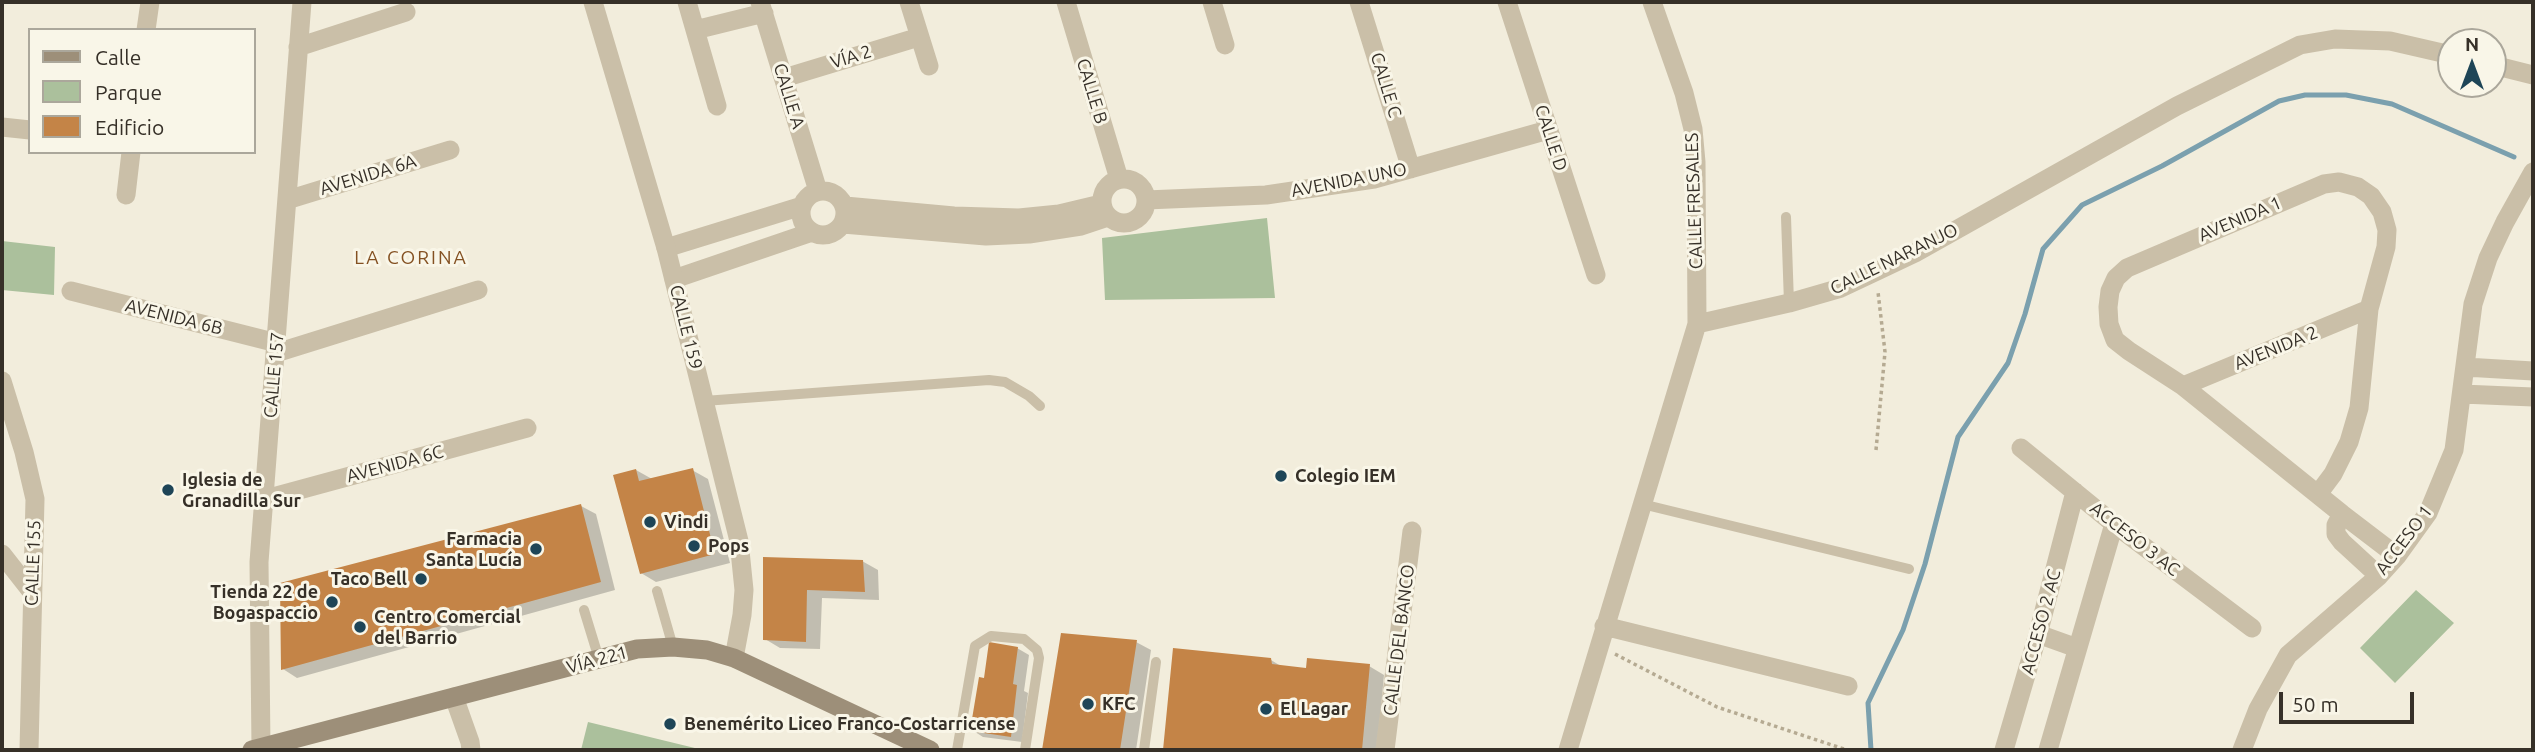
<!DOCTYPE html>
<html>
<head>
<meta charset="utf-8">
<style>
	body { margin:0 }
	#map { position:relative; width:2535px; height:752px; overflow:hidden; background:#f2eddc; font-family:Ubuntu,sans-serif }
	canvas { display:block }
	.frame { position:absolute; inset:0; border:4px solid #363028; pointer-events:none }
	.legend { position:absolute; left:28px; top:28px; width:228px; height:126px; box-sizing:border-box; background:#f9f6e8; border:2px solid #aba79b; margin:0; padding:9px 12px; list-style:none; font-size:21px; color:#363028 }
	.legend li { display:flex; align-items:center; gap:14px; height:35px }
	.legend b { width:35px; border:2px solid #aba79b }
	.north { position:absolute; left:2437px; top:28px; width:70px; height:70px; box-sizing:border-box; background:#f9f6e8; border:2px solid #aba79b; border-radius:50%; rotate:0deg; font-size:19px; font-weight:700; line-height:28px; text-align:center; color:#363028 }
	.north::after { content:''; display:block; margin:auto; width:24px; height:32px; background:#1e4557; clip-path:polygon(50% 0,100% 100%,50% 72%,0 100%) }
	.scale { position:absolute; left:2279px; top:692px; width:135px; height:32px; box-sizing:border-box; border:4px solid #363028; border-top:0; padding-left:9px; font-size:21px; line-height:24px; white-space:nowrap; color:#363028; -webkit-text-stroke:5px #f9f6e8; paint-order:stroke }
</style>
</head>
<body>
<div id="map">
<canvas width="2535" height="752"></canvas>
<div class="frame"></div>
<ul class="legend">
<li><b style="height:9px;background:#9d8f79"></b>Calle</li>
<li><b style="height:19px;background:#abc09c"></b>Parque</li>
<li><b style="height:19px;background:#c48447"></b>Edificio</li>
</ul>
<div class="north">N</div>
<div class="scale">50 m</div>
</div>
<script>
const ctx = document.querySelector('canvas').getContext('2d');
ctx.lineJoin = 'round';
function fill(path, color) { ctx.fillStyle = color; ctx.fill(path, 'evenodd'); }
const poly = rows => new Path2D(rows.map(r => 'M' + r).join(''));
function stroke(path, color, width, dash) { ctx.strokeStyle = color; ctx.lineWidth = width; ctx.lineCap = dash ? 'butt' : 'round'; ctx.setLineDash(dash || []); ctx.stroke(path); }
function drawText(font, color, halo, rows, align = 'center') {
  ctx.font = font + ' Ubuntu,sans-serif'; ctx.lineWidth = 6; ctx.setLineDash([]); ctx.textBaseline = 'middle'; ctx.strokeStyle = halo; ctx.fillStyle = color; for (const [text, x, y, turn = 0] of rows) {
    ctx.save(); ctx.translate(x, y); ctx.rotate((+turn || 0) * Math.PI / 180); ctx.textAlign = isNaN(turn) ? turn : align; if (halo) ctx.strokeText(text, 0, 0); ctx.fillText(text, 0, 0); ctx.restore();
  }
}
fill(poly([
	[1267,218,1275,298,1105,300,1102,238],
	[2,241,55,247,54,295,2,290],
	[2416,590,2454,623,2395,683,2360,648],
	[588,722,703,750,581,750]
]), '#abc09c');
fill(poly([
	[636,470,652,479,692,470,708,479,730,563,656,582,641,573],
	[581,506,596,514,615,590,297,678,283,669],
	[765,558,862,561,878,570,879,600,822,598,820,649,780,648,765,639],
	[1063,635,1136,642,1151,650,1136,750,1044,750],
	[1017,648,1029,655,1024,691,1028,693,1022,742,983,737,972,730,986,680],
	[1174,650,1271,660,1284,668,1307,670,1369,666,1384,675,1377,750,1164,750]
]), '#0003');
stroke(poly([
	[1871,750,1868,703,1903,630,1925,564,1958,437,2008,363,2025,314,2043,249,2082,205,2162,166,2279,101,2305,95,2346,95,2392,104,2514,157]
]), '#7ba0ae', 5);
fill(poly([
	[693,468,715,554,640,574,613,475,636,469,639,481],
	[581,504,601,582,281,670,280,583],
	[763,557,863,560,865,592,807,590,806,642,763,640],
	[1061,633,1137,640,1120,750,1042,750],
	[989,642,1018,647,1013,684,1017,685,1011,737,970,731,979,677,984,678],
	[1173,648,1271,658,1272,664,1306,668,1307,658,1370,664,1362,750,1163,750]
]), '#c48447');
stroke(poly([
	[1876,450,1885,352,1878,292],
	[1615,654,1717,707,1847,750]
]), '#b5aa92', 3.5, [3.5, 3.5]);
stroke(poly([
	[1786,217,1789,303],
	[704,401,989,380,1005,382,1029,396,1040,406],
	[1642,504,1909,569],
	[657,591,673,647],
	[584,610,599,659],
	[957,750,975,646,991,636,1024,639,1037,650,1039,658,1025,750],
	[1144,750,1156,662]
]), '#cabfa8', 10);
stroke(poly([
	[687,2,717,106],
	[760,2,818,191],
	[909,2,929,66],
	[1066,2,1119,179],
	[1212,2,1225,45],
	[1359,2,1411,169],
	[1507,2,1596,275],
	[146,30,150,2],
	[695,30,764,13],
	[298,47,406,12],
	[2493,65,2533,75],
	[784,78,919,37],
	[2,127,30,130],
	'1102 201a22 22 0 1 1 44 0a22 22 0 1 1-44 0Z',
	'801 213a22 22 0 1 1 44 0a22 22 0 1 1-44 0Z',
	[126,195,131,152],
	[287,200,450,150],
	[1146,200,1266,195,1374,179,1548,130],
	[845,206,954,216,1019,218,1059,214,1101,204],
	[843,224,986,236,1029,234,1081,226,1108,217],
	[666,248,802,206],
	[674,279,812,232],
	[71,291,277,343],
	[1697,324,1789,303,1841,288,1875,272,1915,253,2177,106,2300,45,2335,39,2390,41,2451,55],
	[276,353,478,290],
	[2465,367,2533,371],
	[2,381,24,452,35,499,29,750],
	[2183,386,2369,309],
	[2462,394,2533,397],
	[2021,448,2114,524,2252,628],
	[2318,494,2333,474,2349,442,2359,408,2369,309,2386,247,2387,230,2382,212,2371,196,2358,187,2339,182,2324,184,2127,268,2116,278,2110,291,2108,307,2109,324,2115,340,2129,351,2183,386,2342,514,2397,556],
	[262,500,527,428],
	[2342,514,2336,525,2336,534,2342,542,2379,576],
	[2,554,31,591],
	[1604,626,1848,686],
	[2038,634,2077,648],
	[454,697,470,742,471,750],
	[261,748,259,562,302,2],
	[1385,750,1412,531],
	[1568,750,1697,324,1696,162,1693,129,1684,93,1652,2],
	[2004,750,2038,634,2075,492],
	[2048,750,2114,524],
	[2242,750,2258,709,2288,655,2379,576,2397,556,2428,513,2454,450,2473,304,2488,258,2505,222,2533,172]
]), '#cabfa8', 19);
stroke(poly([
	[593,2,666,248,739,541,744,590,742,615,734,658]
]), '#cabfa8', 19);
stroke(poly([
	[252,750,637,649,673,647,707,650,734,658,930,750]
]), '#9d8f79', 19);
for (const [x, y, r, color] of [
	[1281,476,7,"#1e4557"],
	[168,490,7,"#1e4557"],
	[650,522,7,"#1e4557"],
	[694,546,7,"#1e4557"],
	[536,549,7,"#1e4557"],
	[421,579,7,"#1e4557"],
	[332,602,7,"#1e4557"],
	[360,627,7,"#1e4557"],
	[1088,704,7,"#1e4557"],
	[1266,709,7,"#1e4557"],
	[670,724,7,"#1e4557"]
]) { const dot = new Path2D(); dot.arc(x, y, r, 0, 2 * Math.PI); ctx.fillStyle = color; ctx.fill(dot); stroke(dot, '#f9f6e8', 2.5); }
drawText('18px', '#363028', '#f9f6e8', [
	["VÍA 2",851,57,-17],
	["CALLE C",1386,85,73],
	["CALLE B",1092,91,73],
	["CALLE A",789,96,73],
	["CALLE D",1551,138,72],
	["AVENIDA 6A",368,175,-17],
	["AVENIDA UNO",1349,180,-11],
	["CALLE FRESALES",1694,201,-92],
	["AVENIDA 1",2240,219,-23],
	["CALLE NARANJO",1894,259,-26],
	["AVENIDA 6B",174,317,14],
	["CALLE 159",686,327,76],
	["AVENIDA 2",2276,348,-22],
	["CALLE 157",274,375,-85],
	["AVENIDA 6C",395,464,-15],
	["ACCESO 3 AC",2135,539,38],
	["ACCESO 1",2404,540,-53],
	["CALLE 155",33,563,-88],
	["ACCESO 2 AC",2041,622,-75],
	["CALLE DEL BANCO",1399,640,-83],
	["VÍA 221",597,660,-15]
]);
drawText('bold 18px', '#363028', '#f9f6e8', [
	["Colegio IEM",1295,476],
	["Iglesia de",182,480],
	["Granadilla Sur",182,501],
	["Vindi",664,522],
	["Farmacia",522,539,"right"],
	["Santa Lucía",522,560,"right"],
	["Pops",708,546],
	["Taco Bell",407,579,"right"],
	["Tienda 22 de",318,592,"right"],
	["Bogaspaccio",318,613,"right"],
	["Centro Comercial",374,617],
	["del Barrio",374,638],
	["KFC",1102,704],
	["El Lagar",1280,709],
	["Benemérito Liceo Franco-Costarricense",684,724]
], 'left');
ctx.letterSpacing = '2px';
drawText('19px', '#845122', '#f9f6e8', [
	["LA CORINA",411,258]
]);
ctx.letterSpacing = '0px';
</script>
</body>
</html>
